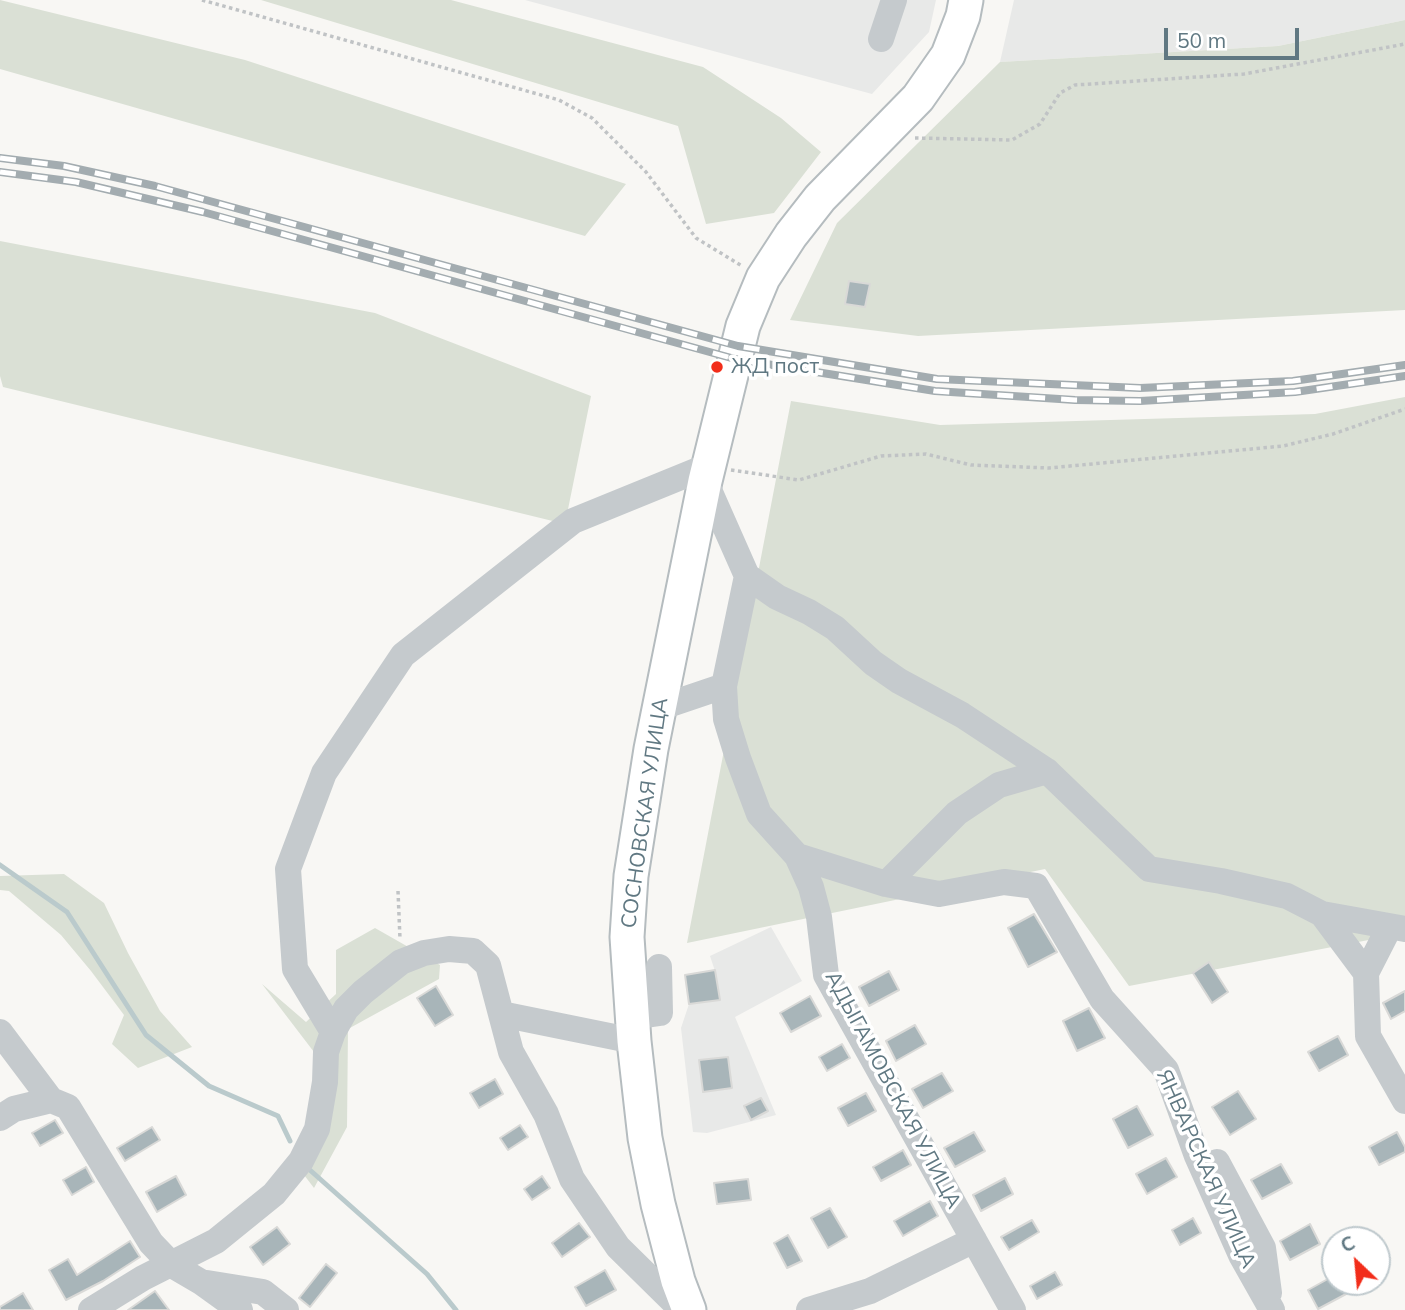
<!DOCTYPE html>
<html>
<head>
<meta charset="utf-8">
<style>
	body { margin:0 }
	#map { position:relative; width:1405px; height:1310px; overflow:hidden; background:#f8f7f4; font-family:Mulish,sans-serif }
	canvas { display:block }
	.north { position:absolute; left:1321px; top:1226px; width:70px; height:70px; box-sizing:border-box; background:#fff; border:2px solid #bfc9cd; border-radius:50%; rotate:334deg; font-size:19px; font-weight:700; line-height:28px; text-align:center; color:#607882 }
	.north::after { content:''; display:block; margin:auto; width:24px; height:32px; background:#f22d1a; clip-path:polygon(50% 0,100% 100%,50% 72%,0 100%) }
	.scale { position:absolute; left:1164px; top:28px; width:135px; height:32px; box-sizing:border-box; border:4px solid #607882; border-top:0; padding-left:9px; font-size:21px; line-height:24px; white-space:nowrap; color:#607882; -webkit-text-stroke:5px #fff; paint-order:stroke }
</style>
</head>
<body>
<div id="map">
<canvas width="1405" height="1310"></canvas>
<div class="north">С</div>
<div class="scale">50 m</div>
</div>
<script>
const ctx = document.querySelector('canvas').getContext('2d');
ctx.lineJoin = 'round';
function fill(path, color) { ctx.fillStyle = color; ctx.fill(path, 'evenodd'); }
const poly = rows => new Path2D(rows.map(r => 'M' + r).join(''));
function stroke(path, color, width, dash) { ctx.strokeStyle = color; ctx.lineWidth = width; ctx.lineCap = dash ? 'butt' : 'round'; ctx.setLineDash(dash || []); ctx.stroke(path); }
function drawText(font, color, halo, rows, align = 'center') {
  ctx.font = font + ' Mulish,sans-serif'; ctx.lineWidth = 7; ctx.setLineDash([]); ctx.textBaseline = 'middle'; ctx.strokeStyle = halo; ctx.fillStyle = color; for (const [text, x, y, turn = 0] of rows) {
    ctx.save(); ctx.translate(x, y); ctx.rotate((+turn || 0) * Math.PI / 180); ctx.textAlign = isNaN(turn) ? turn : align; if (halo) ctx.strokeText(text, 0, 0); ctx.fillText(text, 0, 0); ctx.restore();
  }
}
fill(poly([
	[525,0,936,0,929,32,872,94],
	[1014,0,1405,0,1405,20,1278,46,1000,62],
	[771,927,802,981,735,1017,776,1115,707,1133,693,1132,681,1028,689,1004,685,975,715,971,710,956]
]), '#e8e9e8');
fill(poly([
	[0,0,245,60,626,184,585,236,0,69],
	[261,0,451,0,703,67,781,118,821,152,774,213,706,224,678,126],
	[1405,20,1405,310,918,336,790,320,837,223,1000,62,1278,46],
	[0,241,375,313,591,396,565,524,3,387,0,376],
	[1405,397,1405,933,1129,986,1045,869,687,943,791,401,940,425,1315,414],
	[64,874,104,903,128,953,160,1011,192,1047,138,1068,112,1044,124,1015,91,971,61,935,9,891,0,890,0,876],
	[375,928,440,965,439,979,348,1029,347,1127,314,1188,301,1171,330,1073,262,984,306,1022,336,994,336,950]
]), '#dae0d5');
stroke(poly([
	[0,865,67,912,146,1035,209,1086,278,1116,290,1141],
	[311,1171,427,1274,456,1310]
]), '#bacacc', 5);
const building = poly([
	[849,281,870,284,865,307,845,304,849,281],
	[1034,914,1057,952,1028,967,1008,928,1034,914],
	[1209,962,1228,992,1212,1003,1193,973,1209,962],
	[715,970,720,1000,689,1004,685,975,715,970],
	[889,971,899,990,869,1006,859,987,889,971],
	[436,986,453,1015,435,1026,417,998,436,986],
	[1405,991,1405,1011,1391,1019,1383,1003,1405,991],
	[810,996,821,1016,791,1032,780,1013,810,996],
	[1089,1008,1105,1038,1077,1051,1063,1021,1089,1008],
	[915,1025,926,1044,896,1061,886,1041,915,1025],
	[1338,1036,1348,1055,1319,1071,1308,1052,1338,1036],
	[842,1044,850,1058,827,1071,819,1057,842,1044],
	[728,1057,732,1088,703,1092,699,1060,728,1057],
	[942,1073,953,1091,923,1108,912,1089,942,1073],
	[495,1079,503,1094,479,1108,470,1093,495,1079],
	[1238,1091,1256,1119,1230,1135,1212,1107,1238,1091],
	[866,1093,876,1111,848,1126,838,1108,866,1093],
	[761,1098,768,1111,751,1120,744,1106,761,1098],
	[1137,1106,1153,1135,1128,1148,1113,1119,1137,1106],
	[55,1120,63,1133,40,1146,32,1133,55,1120],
	[520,1125,528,1137,508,1150,500,1138,520,1125],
	[152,1127,160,1140,125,1161,117,1148,152,1127],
	[974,1132,985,1151,955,1167,944,1148,974,1132],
	[1397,1132,1405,1147,1405,1152,1379,1165,1369,1147,1397,1132],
	[903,1150,911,1165,881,1181,873,1167,903,1150],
	[1166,1158,1177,1177,1147,1194,1136,1174,1166,1158],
	[1281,1164,1292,1183,1262,1199,1251,1180,1281,1164],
	[86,1167,94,1182,72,1195,63,1180,86,1167],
	[176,1176,186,1195,157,1212,146,1192,176,1176],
	[542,1176,550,1188,532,1200,524,1189,542,1176],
	[1005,1178,1013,1194,981,1211,973,1195,1005,1178],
	[748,1179,751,1200,717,1204,714,1183,748,1179],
	[930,1201,938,1216,903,1236,894,1221,930,1201],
	[830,1208,847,1237,828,1248,811,1218,830,1208],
	[1193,1218,1201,1233,1180,1245,1172,1230,1193,1218],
	[1032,1220,1039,1232,1009,1250,1001,1237,1032,1220],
	[579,1223,590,1237,562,1257,552,1243,579,1223],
	[1310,1224,1320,1244,1290,1260,1280,1241,1310,1224],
	[277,1227,290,1244,263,1265,250,1247,277,1227],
	[788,1235,802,1261,787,1268,774,1243,788,1235],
	[130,1241,140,1257,103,1281,66,1300,49,1270,68,1259,77,1275,130,1241],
	[326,1264,337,1273,310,1307,299,1298,326,1264],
	[605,1270,616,1290,586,1306,575,1287,605,1270],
	[1055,1272,1062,1285,1037,1299,1030,1286,1055,1272],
	[1335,1275,1335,1282,1342,1282,1348,1293,1318,1309,1308,1290,1335,1275],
	[155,1291,169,1310,128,1310,155,1291],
	[23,1293,33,1310,0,1310,0,1307,23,1293]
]);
fill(building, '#a8b5b9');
stroke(building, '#d9d9d7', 2);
const major = poly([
	[689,1310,678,1281,658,1204,645,1138,634,1041,627,937,631,876,651,749,705,481,743,326,763,278,791,235,820,198,918,98,948,55,963,16,966,0]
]);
stroke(major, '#b5bcbf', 37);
stroke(poly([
	[202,0,559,100,592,118,646,172,696,238,742,266],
	[915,138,1012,140,1040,124,1060,93,1075,85,1244,74,1405,44],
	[731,470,799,480,881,456,926,454,971,465,1049,468,1283,446,1333,434,1405,409],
	[398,891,400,939]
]), '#c0c3c5', 3.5, [3.5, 3.5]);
stroke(poly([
	[881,39,894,0],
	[747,576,777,597,809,612,835,628,873,663,899,681,962,715,1047,771,1149,869,1221,881,1287,896,1322,914,1405,929],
	[724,686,726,719,738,758,759,814,797,856,886,884,939,894,1004,882,1036,886,1102,999,1166,1070,1197,1156,1241,1255,1272,1310],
	[659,708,724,686,747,576,705,481],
	[797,856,811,887,819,917,826,975,1013,1310],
	[886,884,957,813,999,785,1047,771],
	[1322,914,1366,973,1368,1036,1405,1101],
	[1366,973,1389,928],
	[501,1014,634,1041],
	[632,1017,660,1013,659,967],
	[0,1032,51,1100,68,1107,151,1243,172,1265,201,1282,240,1310],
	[333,1032,295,969,288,869,324,773,403,655,573,521,708,466],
	[0,1118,14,1109,51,1100],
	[1217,1162,1263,1248,1269,1293],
	[207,1283,263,1292,286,1310],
	[91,1310,143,1278,216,1241,274,1194,301,1161,317,1129,325,1082,326,1052,333,1032,346,1009,363,992,401,962,424,953,449,949,473,951,488,965,511,1052,546,1114,572,1179,618,1247,682,1310],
	[809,1310,870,1291,974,1240]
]), '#c5cacd', 26);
stroke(major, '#fff', 33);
const rail = poly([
	[0,158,64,166,155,186,738,346,937,379,1140,388,1293,381,1405,365],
	[0,172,76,182,203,212,735,359,935,391,1075,400,1140,401,1295,392,1405,376]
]);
stroke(rail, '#a3acb0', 8);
stroke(rail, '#fff', 5, [16]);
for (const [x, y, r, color] of [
	[717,367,7,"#f22d1a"]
]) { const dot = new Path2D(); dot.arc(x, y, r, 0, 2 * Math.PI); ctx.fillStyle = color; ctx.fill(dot); stroke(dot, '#fff', 2.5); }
drawText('21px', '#607882', '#fff', [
	["ЖД пост",731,367]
], 'left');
drawText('21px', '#607882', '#fff', [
	["СОСНОВСКАЯ УЛИЦА",645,813,-82],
	["АДЫГАМОВСКАЯ УЛИЦА",893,1090,62],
	["ЯНВАРСКАЯ УЛИЦА",1206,1169,66]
]);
</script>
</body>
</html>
